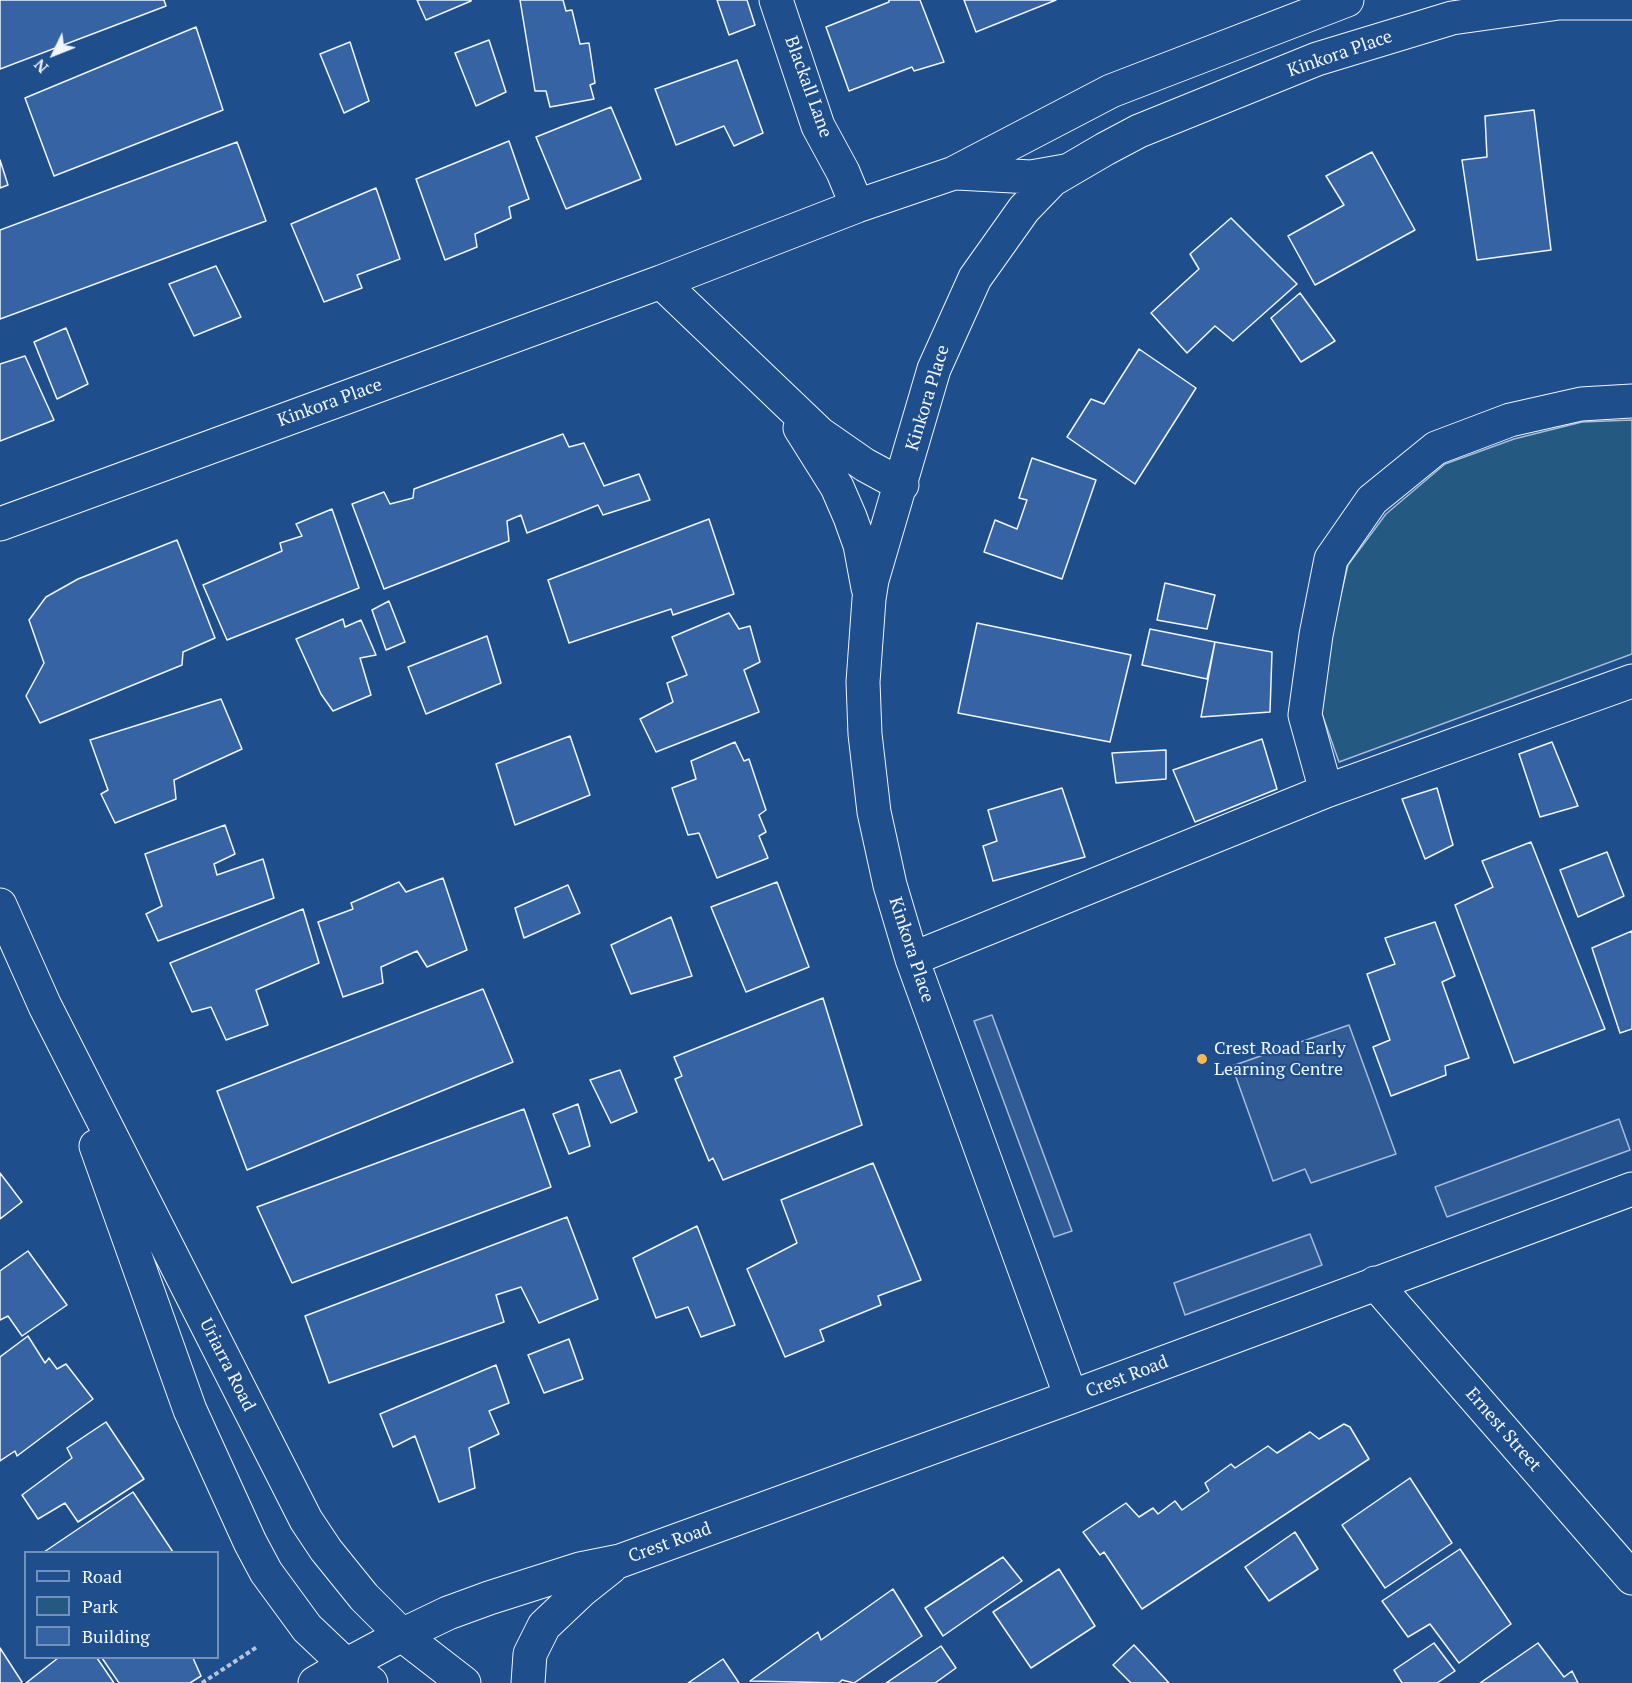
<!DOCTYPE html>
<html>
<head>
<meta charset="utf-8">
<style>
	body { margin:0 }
	#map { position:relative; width:1632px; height:1683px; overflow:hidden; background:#1f4e8c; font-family:"PT Serif",serif }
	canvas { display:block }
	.legend { position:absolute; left:24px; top:1551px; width:195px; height:108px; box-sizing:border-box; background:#1f4e8c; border:2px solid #7391ba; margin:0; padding:8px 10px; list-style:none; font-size:18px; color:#f2f6ff }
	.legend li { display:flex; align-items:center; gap:12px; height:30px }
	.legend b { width:30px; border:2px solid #7391ba }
	.north { position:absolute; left:24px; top:24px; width:60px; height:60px; -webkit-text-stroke:4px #1f4e8c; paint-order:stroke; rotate:227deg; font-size:16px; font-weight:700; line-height:24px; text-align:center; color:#f2f6ff }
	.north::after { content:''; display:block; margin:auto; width:21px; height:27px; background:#f2f6ff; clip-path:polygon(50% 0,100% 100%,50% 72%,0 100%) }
</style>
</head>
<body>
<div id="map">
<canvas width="1632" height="1683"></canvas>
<ul class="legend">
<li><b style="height:8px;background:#1f4e8c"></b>Road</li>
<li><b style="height:16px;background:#245a82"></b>Park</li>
<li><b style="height:16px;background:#3563a3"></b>Building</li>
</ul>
<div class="north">N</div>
</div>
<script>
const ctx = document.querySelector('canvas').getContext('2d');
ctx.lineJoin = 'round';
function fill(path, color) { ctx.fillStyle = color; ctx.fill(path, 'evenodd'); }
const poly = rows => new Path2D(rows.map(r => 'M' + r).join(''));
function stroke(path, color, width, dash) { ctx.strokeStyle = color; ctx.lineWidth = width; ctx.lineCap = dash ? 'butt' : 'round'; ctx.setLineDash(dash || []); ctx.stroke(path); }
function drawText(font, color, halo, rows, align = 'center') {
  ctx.font = font + ' "PT Serif",serif'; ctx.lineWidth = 4.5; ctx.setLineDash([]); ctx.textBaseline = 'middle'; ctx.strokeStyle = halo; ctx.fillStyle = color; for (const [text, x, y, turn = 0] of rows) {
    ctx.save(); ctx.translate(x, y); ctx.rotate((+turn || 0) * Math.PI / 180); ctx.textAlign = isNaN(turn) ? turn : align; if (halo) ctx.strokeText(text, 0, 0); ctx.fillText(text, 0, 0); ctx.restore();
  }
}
const green = poly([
	[1632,420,1632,654,1339,762,1321,711,1331,637,1348,565,1386,514,1445,464,1514,439,1582,422,1632,420]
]);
fill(green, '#245a82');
stroke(green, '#a8bbd7', 1.5);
const parking = poly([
	[992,1015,1072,1231,1054,1237,974,1021,992,1015],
	[1349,1025,1396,1154,1311,1183,1305,1169,1273,1181,1232,1066,1349,1025],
	[1619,1119,1630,1150,1447,1217,1435,1187,1619,1119],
	[1310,1234,1322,1265,1185,1315,1174,1283,1310,1234]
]);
fill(parking, '#305b95');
stroke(parking, '#a8bbd7', 1.5);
const building = poly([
	[0,0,164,0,166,6,0,69,0,0],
	[417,0,471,0,471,1,426,20,417,0],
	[520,0,563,0,566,11,572,10,580,44,589,43,595,83,590,85,594,99,550,107,546,91,535,91,520,0],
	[717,0,747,0,755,25,729,35,717,0],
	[889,0,920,0,944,62,914,71,912,67,849,91,826,27,889,2,889,0],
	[964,0,1056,0,976,32,964,0],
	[196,27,223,110,54,176,25,98,196,27],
	[489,40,506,92,476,106,455,53,489,40],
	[350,42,369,101,344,113,320,54,350,42],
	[737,60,763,133,734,146,724,126,676,145,655,89,737,60],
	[611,107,641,179,566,209,536,137,611,107],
	[1534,110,1551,250,1477,260,1462,160,1487,157,1485,116,1534,110],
	[509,141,529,199,509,207,511,218,475,234,477,247,445,260,416,179,509,141],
	[237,142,266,221,0,319,0,230,237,142],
	[1372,152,1415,230,1315,285,1288,236,1344,205,1326,176,1372,152],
	[0,160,8,185,0,188,0,160],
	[376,188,400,259,357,275,362,288,324,302,291,224,376,188],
	[1231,218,1297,284,1233,341,1215,326,1187,353,1151,313,1199,269,1190,254,1231,218],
	[216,266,241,317,194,336,169,284,216,266],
	[1300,293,1335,341,1301,362,1271,318,1300,293],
	[66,328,88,384,57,399,34,342,66,328],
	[1139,349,1196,388,1135,484,1067,437,1091,399,1104,404,1139,349],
	[25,356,54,420,0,441,0,364,25,356],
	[563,434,569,447,584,443,604,486,639,474,650,500,603,515,598,505,527,533,521,515,507,521,509,541,384,589,352,504,384,492,390,504,413,498,414,489,563,434],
	[1032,458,1096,480,1062,579,984,552,995,520,1017,529,1027,500,1019,498,1032,458],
	[332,509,359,588,227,640,203,585,282,551,280,543,302,536,296,524,332,509],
	[709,519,734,594,673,615,671,609,569,643,548,580,709,519],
	[177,540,215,638,183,652,182,665,40,723,26,696,44,663,29,620,46,597,78,579,177,540],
	[1165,583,1215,595,1207,629,1157,620,1165,583],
	[389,601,405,642,386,650,372,610,389,601],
	[729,613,739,629,750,626,760,662,744,670,759,712,656,752,640,719,673,702,667,683,687,675,672,637,729,613],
	[343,619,345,627,361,620,376,655,360,658,371,695,333,711,321,694,296,639,343,619],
	[977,623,1131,655,1110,742,958,713,977,623],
	[1150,629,1215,642,1207,679,1142,665,1150,629],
	[487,636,501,683,426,714,408,667,487,636],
	[1215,642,1272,652,1270,712,1201,717,1215,642],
	[221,699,242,749,174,780,176,799,115,823,101,794,108,790,90,740,221,699],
	[570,736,590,795,515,825,496,764,570,736],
	[1262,739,1277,789,1195,822,1173,770,1262,739],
	[735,742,744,761,749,759,766,810,759,815,766,832,759,836,768,858,717,878,699,833,688,835,672,788,696,779,691,761,735,742],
	[1552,742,1578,806,1540,817,1519,754,1552,742],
	[1166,750,1166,779,1116,783,1112,753,1166,750],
	[1062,788,1085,857,993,881,983,846,997,841,988,810,1062,788],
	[1437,788,1453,845,1425,859,1402,799,1437,788],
	[225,825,235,854,214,864,217,875,263,859,274,898,158,941,146,914,162,906,145,854,225,825],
	[1531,842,1605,1029,1514,1063,1455,905,1493,887,1482,861,1531,842],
	[1607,852,1624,896,1578,917,1560,870,1607,852],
	[443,878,467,950,427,967,417,951,381,967,383,983,343,997,318,922,353,909,351,903,399,882,406,892,443,878],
	[777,882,809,967,746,992,711,907,777,882],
	[568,885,580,913,524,938,515,908,568,885],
	[303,909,319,963,256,990,268,1025,226,1040,211,1007,192,1012,170,963,303,909],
	[671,917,692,976,631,994,611,945,671,917],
	[1435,922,1455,976,1442,982,1469,1058,1445,1066,1446,1075,1391,1096,1373,1047,1390,1040,1367,974,1395,964,1385,938,1435,922],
	[1632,931,1632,1029,1620,1033,1592,948,1632,931],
	[483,989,513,1062,247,1170,217,1091,483,989],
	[823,998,862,1125,723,1180,713,1158,709,1161,675,1079,682,1076,674,1057,823,998],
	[620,1070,637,1112,611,1123,590,1080,620,1070],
	[578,1104,590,1146,569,1154,553,1114,578,1104],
	[524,1109,551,1187,292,1283,257,1207,524,1109],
	[873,1163,921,1280,878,1296,881,1305,820,1330,824,1341,785,1357,747,1269,797,1243,781,1200,873,1163],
	[0,1173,22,1202,0,1219,0,1173],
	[567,1217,598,1299,539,1323,521,1287,496,1295,504,1322,329,1383,305,1316,567,1217],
	[697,1226,735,1325,701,1337,688,1307,656,1318,633,1258,697,1226],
	[28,1251,67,1305,22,1336,8,1316,0,1320,0,1271,28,1251],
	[28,1336,45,1363,49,1358,57,1369,66,1364,93,1399,17,1456,15,1451,0,1461,0,1357,28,1336],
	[569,1339,583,1379,544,1393,528,1355,569,1339],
	[496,1365,509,1403,489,1411,499,1434,469,1448,475,1488,439,1502,415,1436,393,1447,380,1414,496,1365],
	[106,1422,144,1479,78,1522,65,1503,38,1519,22,1495,72,1458,67,1448,106,1422],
	[1344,1424,1350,1427,1369,1459,1142,1609,1104,1552,1100,1555,1083,1532,1126,1503,1139,1517,1153,1508,1158,1514,1175,1501,1182,1510,1209,1491,1205,1483,1231,1464,1235,1468,1268,1446,1277,1453,1310,1432,1319,1439,1344,1424],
	[1410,1478,1452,1543,1385,1588,1342,1525,1410,1478],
	[133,1492,173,1552,44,1552,133,1492],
	[1295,1532,1318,1569,1269,1601,1245,1567,1295,1532],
	[1460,1549,1511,1624,1459,1663,1430,1624,1408,1637,1382,1601,1460,1549],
	[1003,1557,1022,1581,943,1636,925,1608,1003,1557],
	[1059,1569,1095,1626,1031,1668,993,1612,1059,1569],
	[893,1589,922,1636,854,1683,842,1680,839,1683,750,1681,818,1632,821,1640,893,1589],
	[1434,1643,1455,1671,1437,1683,1402,1683,1394,1670,1434,1643],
	[1538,1643,1564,1677,1572,1671,1578,1683,1480,1683,1538,1643],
	[1134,1645,1169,1683,1131,1683,1113,1665,1134,1645],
	[941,1646,956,1668,935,1683,886,1683,941,1646],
	[0,1648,22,1682,21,1683,0,1683,0,1648],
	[58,1658,97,1658,114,1683,26,1683,58,1658],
	[102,1658,193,1658,201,1676,190,1683,119,1683,102,1658],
	[723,1659,739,1683,688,1683,723,1659]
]);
fill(building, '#3563a3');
stroke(building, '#f2f6ff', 1.5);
const minor = poly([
	[776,0,818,126,843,172,857,206],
	[957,173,1031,177,1065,171],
	[661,282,857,206,954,173,1111,91,1347,0],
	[800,428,837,487,850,517,860,545,868,588],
	[0,524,661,282,819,433,865,465,902,485],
	[1326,791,1305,715,1316,635,1331,559,1372,500,1436,448,1510,420,1581,404,1632,401],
	[912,959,1326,791,1632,681],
	[1375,1283,1632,1578],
	[1071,1397,912,959,890,885,874,812,865,734,863,682,869,599,872,580,934,369,975,278,1024,209,1052,180,1105,149,1139,131,1317,59,1452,18,1559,3,1632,3],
	[402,1635,448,1613,489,1598,580,1569,620,1561,1071,1397,1632,1189],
	[315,1683,346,1665],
	[528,1683,530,1654,544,1626,582,1590,611,1567]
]);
const major = poly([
	[0,905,45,1006,306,1520,326,1550,364,1597,402,1635,464,1683],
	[96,1146,190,1410,250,1542,266,1572,307,1628,346,1665,371,1683],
	[346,1665,402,1635]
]);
stroke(minor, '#f2f6ff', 35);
stroke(major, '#f2f6ff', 35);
stroke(poly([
	[202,1683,257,1647]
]), '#b3c4dc', 4, [4.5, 3]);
stroke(minor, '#1f4e8c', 33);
stroke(major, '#1f4e8c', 33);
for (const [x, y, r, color] of [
	[1202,1059,6,"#ffb74d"]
]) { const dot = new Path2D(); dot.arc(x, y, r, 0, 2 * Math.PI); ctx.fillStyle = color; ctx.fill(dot); stroke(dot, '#1f4e8c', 2); }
drawText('18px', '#f2f6ff', '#1f4e8c', [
	["Kinkora Place",1340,54,-19],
	["Blackall Lane",808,87,70],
	["Kinkora Place",928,398,-73],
	["Kinkora Place",330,403,-20],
	["Kinkora Place",911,950,72],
	["Uriarra Road",227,1365,63],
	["Crest Road",1127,1377,-21],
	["Ernest Street",1503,1430,49],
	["Crest Road",670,1543,-20]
]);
drawText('18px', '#f2f6ff', '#1f4e8c', [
	["Crest Road Early",1214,1049],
	["Learning Centre",1214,1070]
], 'left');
</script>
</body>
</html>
